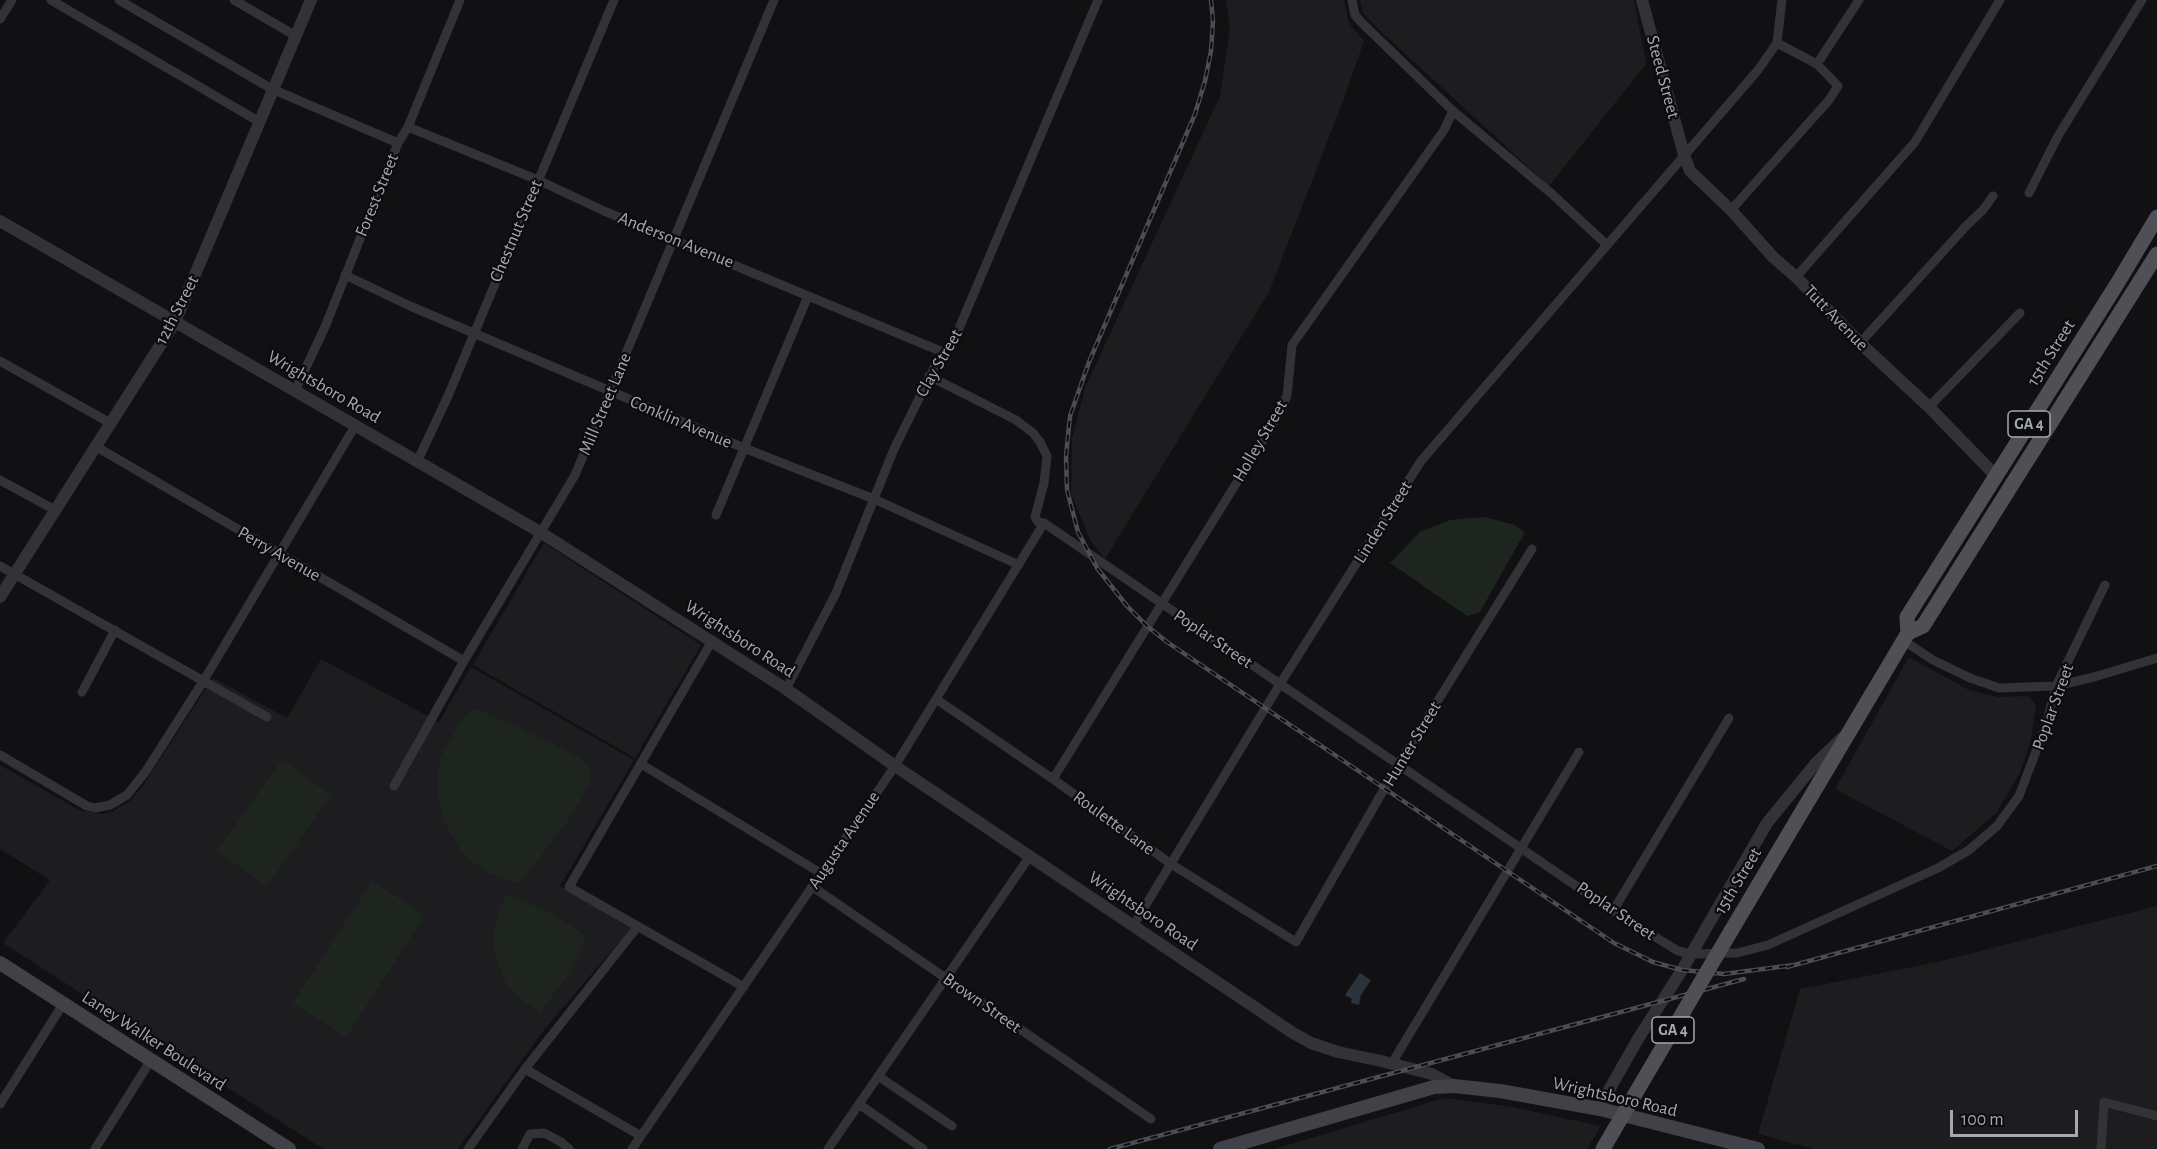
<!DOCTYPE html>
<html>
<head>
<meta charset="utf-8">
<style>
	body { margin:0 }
	#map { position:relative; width:2157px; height:1149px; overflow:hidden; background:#111113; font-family:"Alegreya Sans",sans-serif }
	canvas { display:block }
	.scale { position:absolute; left:1950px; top:1110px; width:128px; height:27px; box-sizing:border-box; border:3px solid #a3a8b3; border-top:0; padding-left:8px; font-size:18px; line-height:21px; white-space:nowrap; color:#a3a8b3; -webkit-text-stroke:4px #0c0c0e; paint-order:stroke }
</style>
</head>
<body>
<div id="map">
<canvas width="2157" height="1149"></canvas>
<div class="scale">100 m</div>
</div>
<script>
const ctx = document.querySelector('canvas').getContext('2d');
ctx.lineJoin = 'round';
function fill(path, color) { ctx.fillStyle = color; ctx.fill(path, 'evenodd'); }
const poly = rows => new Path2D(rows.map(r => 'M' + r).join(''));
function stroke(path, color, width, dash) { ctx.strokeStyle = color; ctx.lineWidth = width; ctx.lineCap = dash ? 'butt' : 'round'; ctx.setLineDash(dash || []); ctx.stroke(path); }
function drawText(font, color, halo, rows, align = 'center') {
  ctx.font = font + ' "Alegreya Sans",sans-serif'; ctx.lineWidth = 4.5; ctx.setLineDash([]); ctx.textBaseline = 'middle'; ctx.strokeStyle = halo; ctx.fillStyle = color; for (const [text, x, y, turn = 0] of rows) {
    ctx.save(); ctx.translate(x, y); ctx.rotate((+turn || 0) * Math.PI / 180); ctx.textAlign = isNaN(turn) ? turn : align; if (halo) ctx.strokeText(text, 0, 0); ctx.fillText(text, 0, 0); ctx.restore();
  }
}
fill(poly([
	[1226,0,1344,0,1349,23,1364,41,1343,101,1269,292,1105,559,1090,540,1071,493,1072,439,1085,388,1220,96,1230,29],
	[1360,0,1634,0,1646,64,1549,186,1376,27,1363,13],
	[544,543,701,645,635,758,473,665],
	[1909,657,1969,690,1998,697,2028,696,2036,705,2031,739,2020,773,1997,812,1952,851,1835,789],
	[321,659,439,722,471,667,634,760,560,886,632,927,543,1031,458,1149,323,1149,3,943,50,880,0,849,0,765,79,810,102,814,113,811,131,800,142,787,213,678,287,718],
	[2157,906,2157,1149,1814,1149,1758,1134,1800,989,1937,962],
	[1444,1098,1507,1106,1601,1126,1587,1149,1274,1149]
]), '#1d1d20');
fill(poly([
	[1483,517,1512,524,1525,532,1480,612,1467,616,1390,563,1420,532,1450,520],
	[474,708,552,743,574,755,587,764,590,773,590,784,571,816,520,883,491,874,475,864,459,848,443,820,437,790,440,758,462,719],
	[282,760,331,795,267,886,217,851],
	[372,881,425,915,346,1037,293,1003],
	[507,894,549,912,584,935,584,942,567,976,540,1012,517,996,505,981,497,962,494,946,495,928,498,912]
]), '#1e251f');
fill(poly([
	[1360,973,1371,980,1361,995,1359,1005,1351,1003,1352,999,1345,995]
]), '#2b343b');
stroke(poly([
	[51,0,258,121],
	[119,0,272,89,398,143],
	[234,0,296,36],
	[1352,0,1355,15,1362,23,1453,111,1552,194,1607,245],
	[0,19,12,0],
	[1817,64,1859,0],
	[408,127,538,180,604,211,945,353],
	[2029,193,2058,136,2142,0],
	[1731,210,1829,100,1838,86,1817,64,1777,43],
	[345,275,410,306,744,448,874,499,1019,565],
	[1796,277,1915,142,2000,0],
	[1860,343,1967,225,1983,210,1993,196],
	[0,361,110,423],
	[929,376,1016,420,1033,433,1040,442,1047,456,1044,483,1035,517,1038,522,1044,523,1613,911,1678,951,1691,954,1737,953,1768,945,1938,868,1969,850,1997,826,2019,796,2046,725,2056,686,2105,585],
	[295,391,325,327,398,143,408,127,460,0],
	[1929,407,2020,313],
	[95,446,464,661],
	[417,462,448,396,614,0],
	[0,480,55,510],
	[716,515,808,296],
	[0,566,267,717],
	[712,641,569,887,744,987],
	[1904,641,1933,660,1970,678,1999,688,2056,686,2094,677,2157,658],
	[786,689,836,593,894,449,938,360,952,345,1098,0],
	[82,692,115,630],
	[936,699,1053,779,1171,864,1296,942,1398,765,1532,549],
	[0,755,87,806,95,808,110,805,127,795,146,771,204,680,355,426],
	[641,764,822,874],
	[1053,779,1273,424,1287,396,1292,345,1444,130,1453,111],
	[394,786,464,661,575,475,774,0],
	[813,887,1151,1119],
	[1613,911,1729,718],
	[1133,926,1280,684,1421,461,1758,70,1777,43,1782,0],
	[1392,1063,1579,752],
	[525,1069,641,1136],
	[878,1076,952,1126],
	[0,1104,63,1004],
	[859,1104,923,1149],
	[95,1149,151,1060],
	[468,1149,525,1069,638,926],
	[522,1149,530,1134,544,1133,561,1142,569,1149],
	[632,1149,895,766,1044,523],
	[828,1149,1030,856],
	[2101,1149,2104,1102,2157,1116]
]), '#333337', 9);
stroke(poly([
	[1642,0,1684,155,1690,171,1731,210,1773,257,1796,277,1860,343,1929,407,1996,476],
	[0,221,540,532,786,689,895,766,1293,1033,1311,1043,1338,1052,1381,1061,1432,1074,1454,1086],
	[0,597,175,322,311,0],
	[1600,1109,1609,1090,1638,1039,1682,970,1767,823,1816,763,1842,738]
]), '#333337', 12);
stroke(poly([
	[0,963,289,1149],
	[1220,1149,1434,1087,1454,1086,1500,1091,1600,1109,1758,1149]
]), '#414247', 14);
stroke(poly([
	[1908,633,1907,617,2117,284,2157,217],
	[1731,931,1908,633,1923,626,2157,254],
	[1603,1149,1614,1130]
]), '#4f5056', 15);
const rail = poly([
	[1211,0,1213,21,1211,51,1205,81,1195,114,1089,362,1070,416,1066,456,1067,490,1078,532,1097,568,1127,606,1147,626,1167,642,1614,943,1653,962,1682,970,1724,974,1794,965],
	[1787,967,2157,866],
	[1110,1149,1744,979]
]);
stroke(rail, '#4c4d52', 4.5);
stroke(rail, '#0c0c0e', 2, [7]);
stroke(poly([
	[1614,1130,1731,931]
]), '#4f5056', 15);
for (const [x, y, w] of [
	[2029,424,42],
	[1673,1030,42]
]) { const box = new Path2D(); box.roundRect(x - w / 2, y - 13, w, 26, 4.5); ctx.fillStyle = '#0c0c0e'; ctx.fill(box); stroke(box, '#a3a8b3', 1.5); }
drawText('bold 16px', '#a3a8b3', null, [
	["GA 4",2029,424],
	["GA 4",1673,1030]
]);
drawText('18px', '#a3a8b3', '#0c0c0e', [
	["Steed Street",1663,77,75],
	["Forest Street",377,195,-68],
	["Chestnut Street",516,231,-67],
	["Anderson Avenue",676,240,22],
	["12th Street",177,310,-63],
	["Tutt Avenue",1836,318,46],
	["15th Street",2051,353,-58],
	["Clay Street",939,363,-60],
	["Wrightsboro Road",324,387,30],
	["Mill Street Lane",605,404,-67],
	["Conklin Avenue",681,422,23],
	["Holley Street",1260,441,-60],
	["Linden Street",1383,522,-58],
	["Perry Avenue",279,554,30],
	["Wrightsboro Road",740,639,33],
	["Poplar Street",1213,639,34],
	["Poplar Street",2053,707,-70],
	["Hunter Street",1412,744,-59],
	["Roulette Lane",1114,823,36],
	["Augusta Avenue",844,840,-56],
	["15th Street",1738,881,-59],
	["Wrightsboro Road",1143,911,34],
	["Poplar Street",1616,911,34],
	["Brown Street",982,1003,35],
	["Laney Walker Boulevard",154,1041,33],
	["Wrightsboro Road",1615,1097,13]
]);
</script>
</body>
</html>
